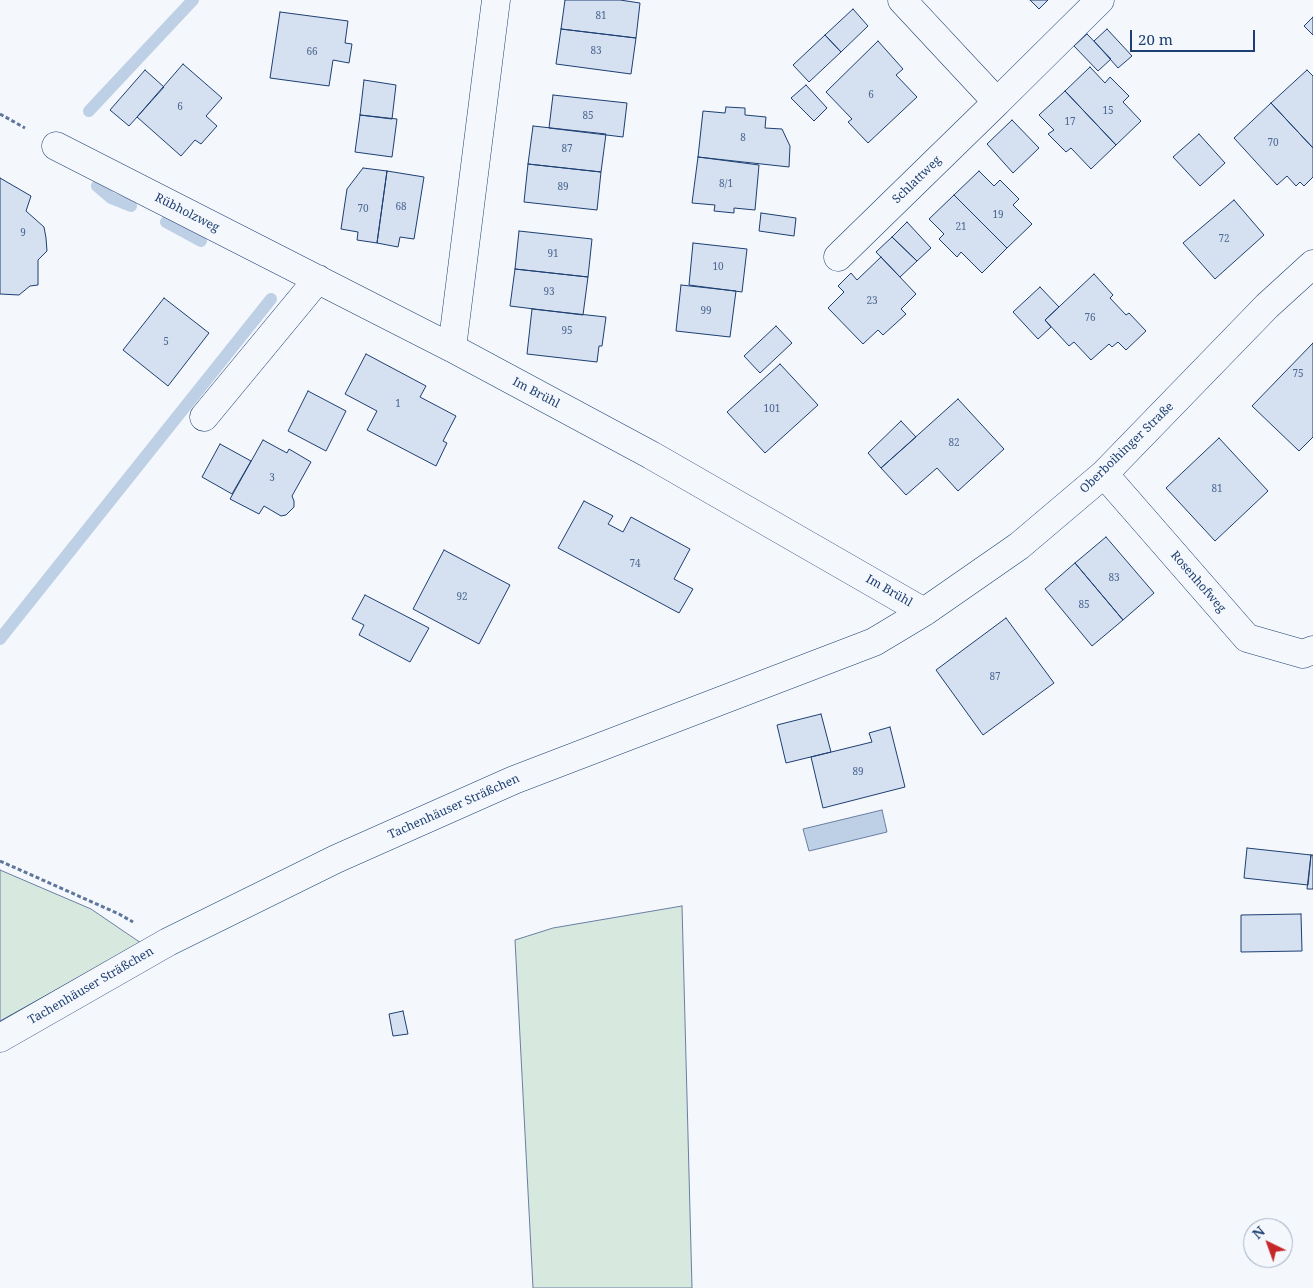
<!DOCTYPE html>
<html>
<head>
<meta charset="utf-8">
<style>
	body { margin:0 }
	#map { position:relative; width:1313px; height:1288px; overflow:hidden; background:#f4f7fb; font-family:"Noto Serif",serif }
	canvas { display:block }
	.north { position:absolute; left:1243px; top:1218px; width:50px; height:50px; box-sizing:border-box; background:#f4f7fb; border:1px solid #9eadc5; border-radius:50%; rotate:318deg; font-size:14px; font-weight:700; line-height:20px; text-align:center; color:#1d3f73 }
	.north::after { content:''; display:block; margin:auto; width:18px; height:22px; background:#c62828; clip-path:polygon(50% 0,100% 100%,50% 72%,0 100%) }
	.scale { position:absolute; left:1130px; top:30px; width:125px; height:22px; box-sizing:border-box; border:2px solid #1d3f73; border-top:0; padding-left:6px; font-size:15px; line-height:18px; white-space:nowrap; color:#1d3f73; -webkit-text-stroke:4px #f4f7fb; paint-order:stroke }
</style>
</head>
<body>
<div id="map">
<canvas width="1313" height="1288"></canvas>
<div class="north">N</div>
<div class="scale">20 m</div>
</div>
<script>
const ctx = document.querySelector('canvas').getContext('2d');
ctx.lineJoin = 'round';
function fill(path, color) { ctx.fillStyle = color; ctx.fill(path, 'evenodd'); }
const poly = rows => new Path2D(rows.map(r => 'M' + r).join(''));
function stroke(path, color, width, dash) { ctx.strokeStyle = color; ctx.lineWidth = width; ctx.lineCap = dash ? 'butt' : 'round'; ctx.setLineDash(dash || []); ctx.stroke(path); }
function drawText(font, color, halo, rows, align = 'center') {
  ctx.font = font + ' "Noto Serif",serif'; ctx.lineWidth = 4; ctx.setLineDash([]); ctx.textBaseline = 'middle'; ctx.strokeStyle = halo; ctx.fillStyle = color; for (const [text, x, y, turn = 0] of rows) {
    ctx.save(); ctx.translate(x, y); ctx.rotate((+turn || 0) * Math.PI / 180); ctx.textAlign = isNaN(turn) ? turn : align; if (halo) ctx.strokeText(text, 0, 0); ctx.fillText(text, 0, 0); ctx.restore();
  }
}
const green = poly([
	[0,870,91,909,141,943,0,1021,0,870],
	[682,906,692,1288,533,1288,515,940,553,928,682,906]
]);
fill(green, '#d7e8df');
stroke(green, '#687fa3', 1);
const water = poly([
	[882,810,887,832,809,851,803,829,882,810]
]);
fill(water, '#bed0e5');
stroke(water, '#687fa3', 1);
stroke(poly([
	[89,111,193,0],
	[97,186,111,198,131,206],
	[166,222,201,241],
	[0,639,271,299]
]), '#bed0e5', 12);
const building = poly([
	[565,0,620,0,640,3,636,38,561,29,565,0],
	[1030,0,1048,0,1039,9,1030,0],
	[853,9,868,26,841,52,825,35,853,9],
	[280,12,348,21,345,43,352,44,349,63,333,60,329,86,270,78,280,12],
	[1313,17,1313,35,1304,26,1313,17],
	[561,29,636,38,631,74,556,64,561,29],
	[1107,29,1132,56,1118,68,1094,41,1107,29],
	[1087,34,1111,59,1098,71,1074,46,1087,34],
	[825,35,841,52,809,82,793,65,825,35],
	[878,41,903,69,896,75,917,97,868,143,848,122,852,119,826,92,878,41],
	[183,64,222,98,206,116,217,126,201,144,195,140,181,156,137,117,183,64],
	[1090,67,1105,83,1110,77,1129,96,1123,102,1141,121,1116,145,1065,91,1090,67],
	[145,70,164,87,129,126,110,110,145,70],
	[1307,70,1313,76,1313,148,1271,103,1307,70],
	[364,80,396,85,392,119,360,115,364,80],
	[806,85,827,108,814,121,791,98,806,85],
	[1065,91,1116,145,1091,169,1071,148,1066,152,1048,134,1054,130,1039,115,1065,91],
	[553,95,627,103,623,137,549,128,553,95],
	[1271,103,1313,148,1313,177,1304,186,1300,182,1296,186,1287,176,1277,185,1234,138,1271,103],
	[726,107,745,108,745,115,766,117,765,128,782,129,790,146,789,167,698,157,703,111,725,113,726,107],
	[360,115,397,119,392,157,355,152,360,115],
	[1012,120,1039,148,1013,173,987,144,1012,120],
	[533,126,606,134,601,172,528,164,533,126],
	[1199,134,1225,163,1200,186,1173,157,1199,134],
	[698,157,759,165,755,210,734,208,734,213,714,211,715,205,692,203,698,157],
	[528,164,601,172,597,210,524,202,528,164],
	[363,168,387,171,377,243,357,240,358,232,341,229,347,189,363,168],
	[387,171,424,177,414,239,400,237,398,247,377,243,387,171],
	[979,171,994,186,1000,180,1019,199,1013,205,1032,224,1007,248,954,195,979,171],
	[0,178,31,196,26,211,44,227,46,238,47,251,38,260,38,285,30,286,19,295,0,294,0,178],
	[954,195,1007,248,982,273,961,252,957,257,939,239,944,234,929,219,954,195],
	[1234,200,1264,235,1215,279,1183,243,1234,200],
	[761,213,796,218,794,236,759,231,761,213],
	[907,222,931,248,917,261,892,237,907,222],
	[519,231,592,239,588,277,515,269,519,231],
	[892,237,917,261,900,277,876,252,892,237],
	[693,243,747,249,742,292,689,285,693,243],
	[881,257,916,294,901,309,906,314,883,335,878,330,863,344,828,308,844,292,838,286,851,273,857,280,881,257],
	[515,269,588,277,583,315,510,306,515,269],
	[1094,274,1113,295,1110,298,1126,315,1129,313,1146,331,1126,350,1118,342,1112,347,1109,344,1091,360,1074,342,1069,346,1045,320,1094,274],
	[681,285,736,291,730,337,676,331,681,285],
	[1040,287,1059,307,1045,320,1051,327,1038,339,1013,312,1040,287],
	[164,298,209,333,168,386,123,350,164,298],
	[532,309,606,317,602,346,599,346,597,362,527,354,532,309],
	[776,326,792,343,760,373,744,356,776,326],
	[1313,343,1313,437,1299,451,1252,406,1313,343],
	[366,354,426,386,420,397,456,416,443,441,447,443,436,466,367,430,377,411,345,394,366,354],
	[780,364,818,405,765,453,727,412,780,364],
	[308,391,346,411,326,451,288,431,308,391],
	[958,399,1004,449,958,491,937,468,906,495,881,468,958,399],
	[901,421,916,437,881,468,868,453,901,421],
	[1219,438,1268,491,1215,541,1166,488,1219,438],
	[263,440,287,453,289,449,311,462,292,496,294,501,294,507,286,515,281,516,264,506,259,514,230,499,263,440],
	[220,444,251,461,232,494,202,477,220,444],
	[584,501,613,516,608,524,623,532,631,517,690,549,674,579,693,589,679,613,558,548,584,501],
	[1106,537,1154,593,1123,620,1075,563,1106,537],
	[444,550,510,585,479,644,413,609,444,550],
	[1075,563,1123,620,1092,646,1045,589,1075,563],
	[365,595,429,628,410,662,359,635,364,625,352,619,365,595],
	[1006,618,1054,683,983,735,936,670,1006,618],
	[821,714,831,752,786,763,777,725,821,714],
	[890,727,905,787,823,808,811,757,872,742,869,733,890,727],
	[1247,848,1311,855,1308,885,1244,878,1247,848],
	[1311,855,1313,855,1313,889,1307,889,1311,855],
	[1301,914,1302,951,1241,952,1241,915,1301,914],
	[403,1011,408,1034,393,1036,389,1014,403,1011]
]);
fill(building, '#d5e0f0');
stroke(building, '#1d3f73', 1);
const street = poly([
	[496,0,452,348,651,455,924,612],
	[997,102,1100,0],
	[56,146,452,348],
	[838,257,997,102,902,0],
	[204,417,318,279],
	[1104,474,1247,638,1303,654,1313,650],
	[0,1038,168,942,336,859,514,780,874,642,924,612,1019,546,1104,474,1267,306,1313,264]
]);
stroke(street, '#1d3f73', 29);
stroke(poly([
	[0,114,25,128],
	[0,861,119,914,133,922]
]), '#5e769c', 3, [4, 2.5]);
stroke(street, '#f4f7fb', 28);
drawText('10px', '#4b6792', null, [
	["81",601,16],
	["83",596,51],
	["66",312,52],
	["6",871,95],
	["6",180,107],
	["15",1108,111],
	["85",588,116],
	["17",1070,122],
	["8",743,138],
	["70",1273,143],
	["87",567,149],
	["8/1",726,184],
	["89",563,187],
	["68",401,207],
	["70",363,209],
	["19",998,215],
	["21",961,227],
	["9",23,233],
	["72",1224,239],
	["91",553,254],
	["10",718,267],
	["93",549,292],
	["23",872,301],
	["99",706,311],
	["76",1090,318],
	["95",567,331],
	["5",166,342],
	["75",1298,374],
	["1",398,404],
	["101",772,409],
	["82",954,443],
	["3",272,478],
	["81",1217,489],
	["74",635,564],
	["83",1114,578],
	["92",462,597],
	["85",1084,605],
	["87",995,677],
	["89",858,772]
]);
drawText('12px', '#1d3f73', '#f4f7fb', [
	["Schlattweg",917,180,-44],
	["Rübholzweg",187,213,27],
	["Im Brühl",536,393,28],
	["Oberboihinger Straße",1127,448,-44],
	["Rosenhofweg",1198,582,49],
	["Im Brühl",889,591,30],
	["Tachenhäuser Sträßchen",454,807,-24],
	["Tachenhäuser Sträßchen",91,986,-30]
]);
</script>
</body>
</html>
